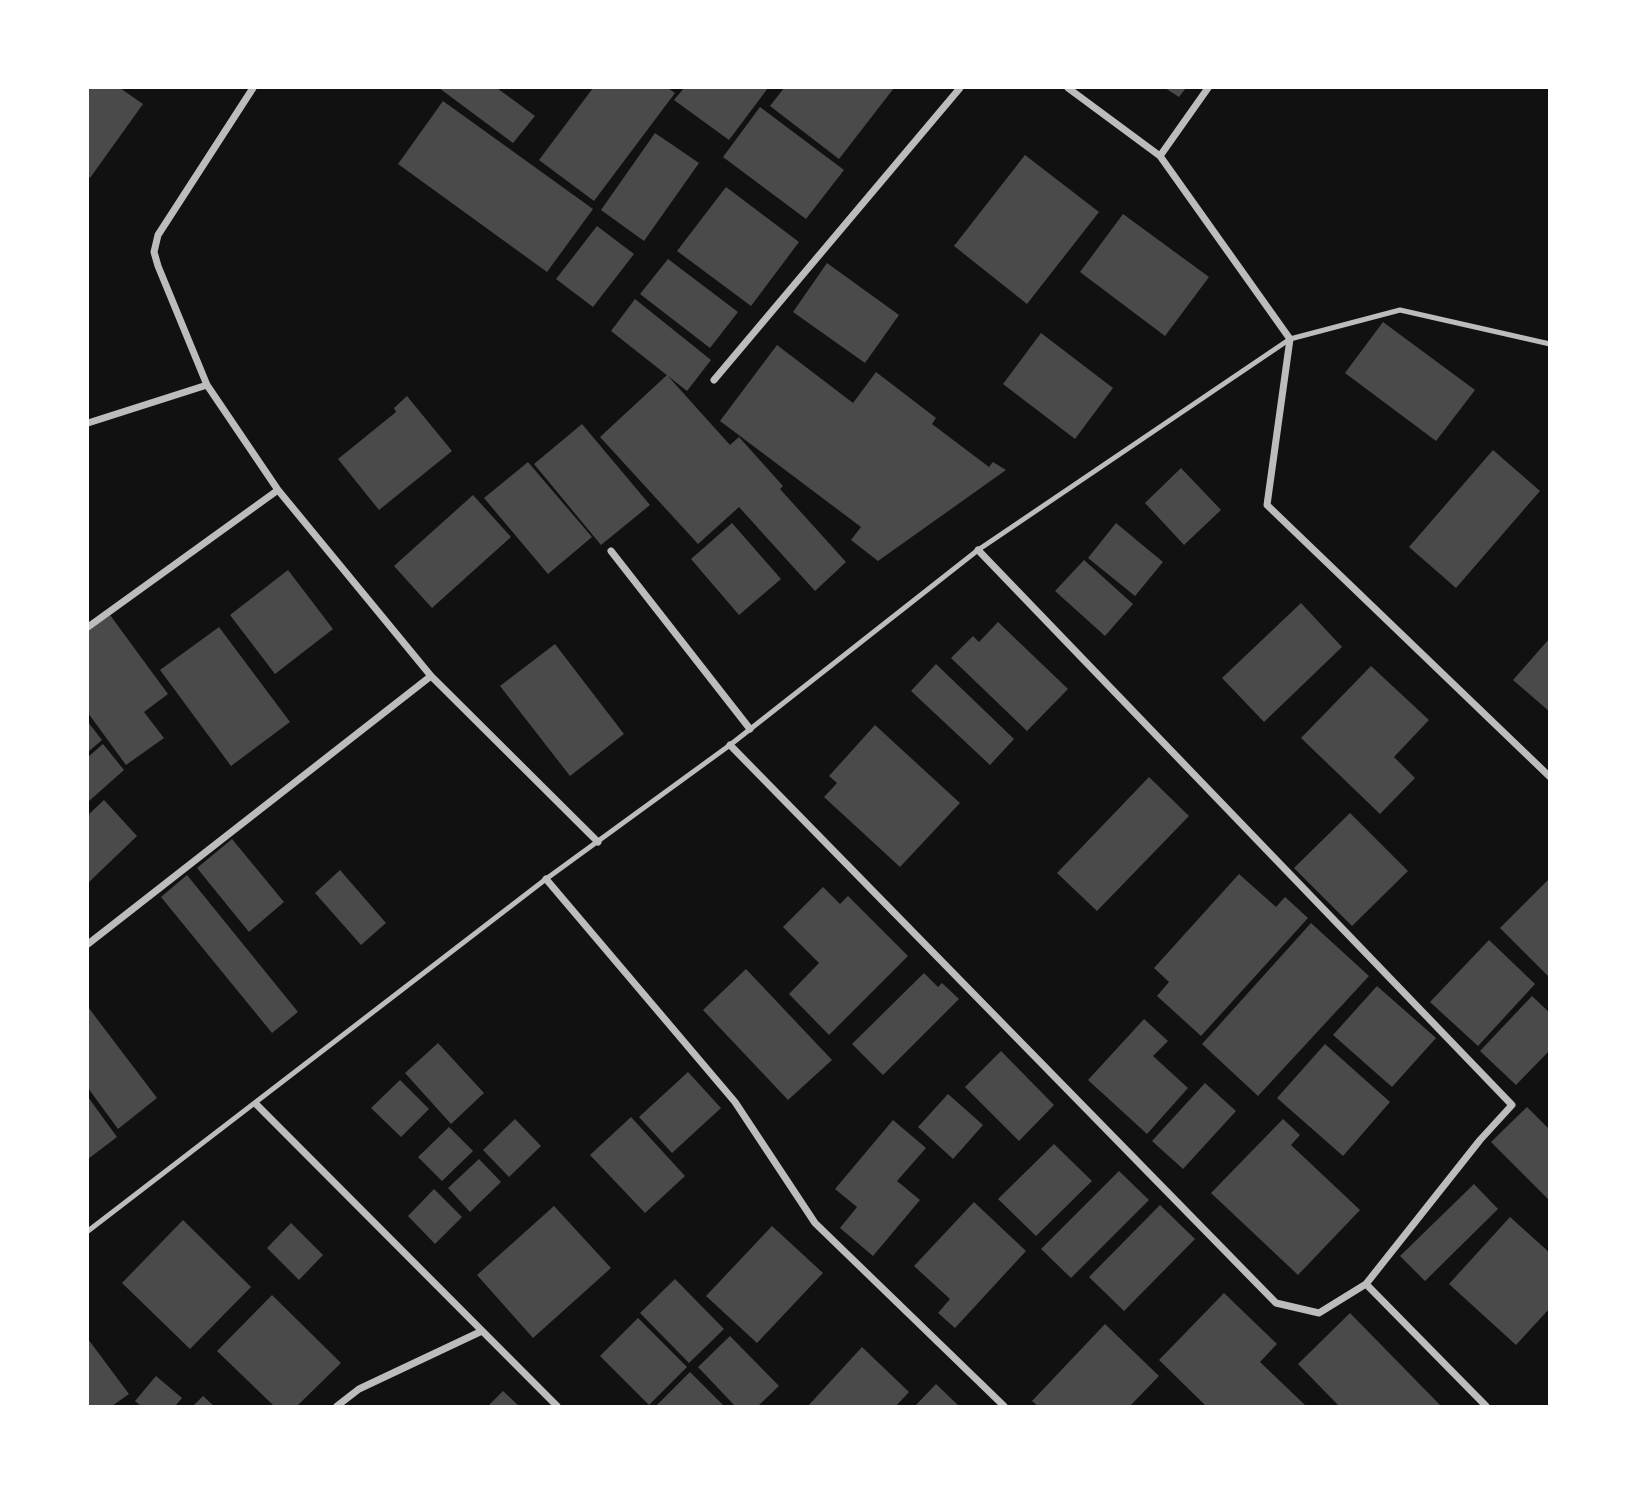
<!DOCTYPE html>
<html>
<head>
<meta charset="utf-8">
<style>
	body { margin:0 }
	#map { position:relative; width:1637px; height:1494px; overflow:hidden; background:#111; font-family:Montserrat,sans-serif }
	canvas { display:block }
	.frame { position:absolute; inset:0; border:89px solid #fff; pointer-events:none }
</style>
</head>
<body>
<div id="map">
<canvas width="1637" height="1494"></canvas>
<div class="frame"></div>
</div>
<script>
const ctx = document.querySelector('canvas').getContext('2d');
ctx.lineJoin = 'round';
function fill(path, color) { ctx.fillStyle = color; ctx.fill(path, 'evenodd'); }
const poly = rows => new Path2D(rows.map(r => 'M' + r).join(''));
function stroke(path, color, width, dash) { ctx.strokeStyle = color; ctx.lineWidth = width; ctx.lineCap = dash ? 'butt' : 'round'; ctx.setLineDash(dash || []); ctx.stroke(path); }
fill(poly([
	[88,88,120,88,143,104,90,178,88,176],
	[439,88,497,88,535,116,513,143],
	[593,88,668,88,675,93,594,201,539,160],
	[684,88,768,88,729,140,674,100],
	[784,88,894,88,839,159,770,106],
	[1165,88,1186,88,1179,97],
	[443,101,593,209,547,272,398,164],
	[760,107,844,170,806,219,723,157],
	[655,133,699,163,644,241,601,210],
	[1025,155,1099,212,1027,304,954,246],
	[726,187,799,242,751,306,677,251],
	[1123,214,1209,277,1165,336,1080,272],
	[597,226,634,254,593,307,556,279],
	[668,259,738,312,710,348,640,294],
	[827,263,899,315,865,363,793,312],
	[635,299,711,360,687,391,611,331],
	[1383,322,1475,390,1436,441,1345,373],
	[1041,333,1113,388,1075,439,1003,384],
	[777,345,853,403,876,372,936,418,932,424,989,467,993,462,1006,470,878,561,851,540,861,527,720,421],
	[667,375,730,445,739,437,783,486,780,489,846,562,815,591,739,507,698,544,600,437],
	[407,396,452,451,379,510,338,459,396,412,394,408],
	[582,424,650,505,601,545,534,464],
	[1493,450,1540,491,1456,588,1409,547],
	[528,462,592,537,548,574,484,498],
	[1181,468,1221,510,1184,545,1145,503],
	[473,495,511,537,432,608,394,566],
	[732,523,781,579,739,615,691,559],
	[1116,523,1163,562,1135,596,1088,558],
	[1084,560,1133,604,1105,636,1055,591],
	[288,570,333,629,275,674,230,615],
	[1301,603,1342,647,1264,722,1222,678],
	[110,615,168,694,144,712,164,738,126,765,88,713,88,631],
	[998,622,1068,689,1027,731,951,658,973,636,979,642],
	[219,627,290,722,231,766,160,670],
	[1550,638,1550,712,1513,680],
	[555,644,624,734,570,776,500,686],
	[936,664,1014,739,990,765,911,691],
	[1371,666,1429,720,1394,757,1415,778,1380,814,1301,738],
	[88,722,102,740,88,752],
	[875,725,960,803,900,867,824,797,837,783,829,776],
	[103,744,124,770,88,802,88,757],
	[1149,777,1189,816,1097,911,1057,873],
	[104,800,137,836,88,883,88,815],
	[1350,813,1408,871,1352,926,1294,868],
	[232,839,284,902,249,932,197,868],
	[340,870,386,923,361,945,315,893],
	[1239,874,1276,907,1285,897,1308,918,1201,1036,1157,996,1169,982,1154,968],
	[187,875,298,1012,272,1033,161,897],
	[1550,878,1550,978,1500,928],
	[823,887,840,904,848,896,908,956,829,1035,789,994,819,963,783,927],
	[1311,923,1369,976,1258,1096,1202,1044],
	[1489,940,1535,984,1478,1046,1430,1002],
	[746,969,832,1060,788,1100,703,1010],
	[924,973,938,987,942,983,959,999,883,1075,852,1044],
	[1377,986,1436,1038,1392,1087,1333,1035],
	[1532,996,1550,1013,1550,1050,1516,1085,1480,1051],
	[88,1007,157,1098,118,1129,88,1088],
	[1144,1019,1168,1041,1153,1056,1188,1088,1147,1134,1088,1080],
	[438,1043,484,1093,451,1124,405,1073],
	[1325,1044,1390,1102,1343,1156,1277,1098],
	[1001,1051,1054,1105,1019,1141,965,1087],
	[688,1072,721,1108,672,1153,639,1117],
	[400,1080,429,1109,401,1137,371,1108],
	[1205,1083,1236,1111,1183,1169,1152,1141],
	[948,1094,983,1125,953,1159,918,1127],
	[88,1097,117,1137,88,1159],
	[1527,1107,1550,1130,1550,1201,1491,1142],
	[631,1117,685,1176,645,1213,590,1155],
	[515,1119,541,1146,509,1177,483,1150],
	[1283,1119,1300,1135,1291,1145,1360,1210,1298,1275,1211,1193],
	[893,1120,926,1148,897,1181,920,1200,873,1256,840,1228,857,1207,835,1189],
	[449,1127,473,1151,442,1181,418,1157],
	[1054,1144,1092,1181,1036,1236,998,1199],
	[479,1159,501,1182,470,1212,448,1188],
	[1119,1171,1149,1200,1071,1278,1041,1249],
	[1474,1184,1498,1209,1425,1281,1400,1256],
	[434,1189,462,1217,435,1244,408,1216],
	[974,1202,1026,1251,955,1328,938,1313,950,1299,914,1266],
	[1160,1205,1195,1239,1124,1311,1089,1277],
	[554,1206,611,1268,533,1338,477,1275],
	[1510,1217,1550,1253,1550,1308,1516,1345,1449,1284],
	[183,1220,251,1287,190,1349,122,1283],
	[291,1223,323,1255,299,1280,267,1248],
	[772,1226,823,1273,757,1343,706,1296],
	[675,1279,724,1329,689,1363,640,1313],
	[1224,1293,1277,1344,1260,1362,1306,1406,1206,1406,1159,1360],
	[272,1295,341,1363,297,1406,274,1406,217,1351],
	[1350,1313,1441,1406,1339,1406,1298,1364],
	[638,1318,687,1367,649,1405,600,1356],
	[1105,1324,1159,1376,1130,1406,1038,1406,1032,1401],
	[730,1336,779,1386,758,1406,735,1406,698,1367],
	[88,1339,129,1394,112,1406,88,1406],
	[862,1347,909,1392,896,1406,808,1406],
	[690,1372,724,1406,656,1406],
	[156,1376,182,1398,175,1406,141,1406,135,1401],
	[936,1384,959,1406,915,1406],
	[503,1391,519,1406,488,1406],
	[203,1396,214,1406,193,1406]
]), '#4a4a4a');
stroke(poly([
	[88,1231,546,879,730,745,978,550,1290,339,1400,310,1550,344]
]), '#bcbcbc', 5);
stroke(poly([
	[253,88,158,235,154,252,158,266,207,385,278,490,431,676,598,842],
	[1068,88,1160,156,1290,339,1267,505,1550,777],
	[1160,156,1208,88],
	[714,380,960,88],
	[88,423,207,385],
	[978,550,1512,1105,1480,1140,1366,1284],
	[611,551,750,729],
	[88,627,278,490],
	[730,745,1276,1303,1319,1313,1366,1284,1486,1406],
	[546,879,735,1102,815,1223,1004,1406],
	[88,944,431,676],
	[256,1104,557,1406],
	[337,1406,359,1389,482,1331]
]), '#bcbcbc', 7);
</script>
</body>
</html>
